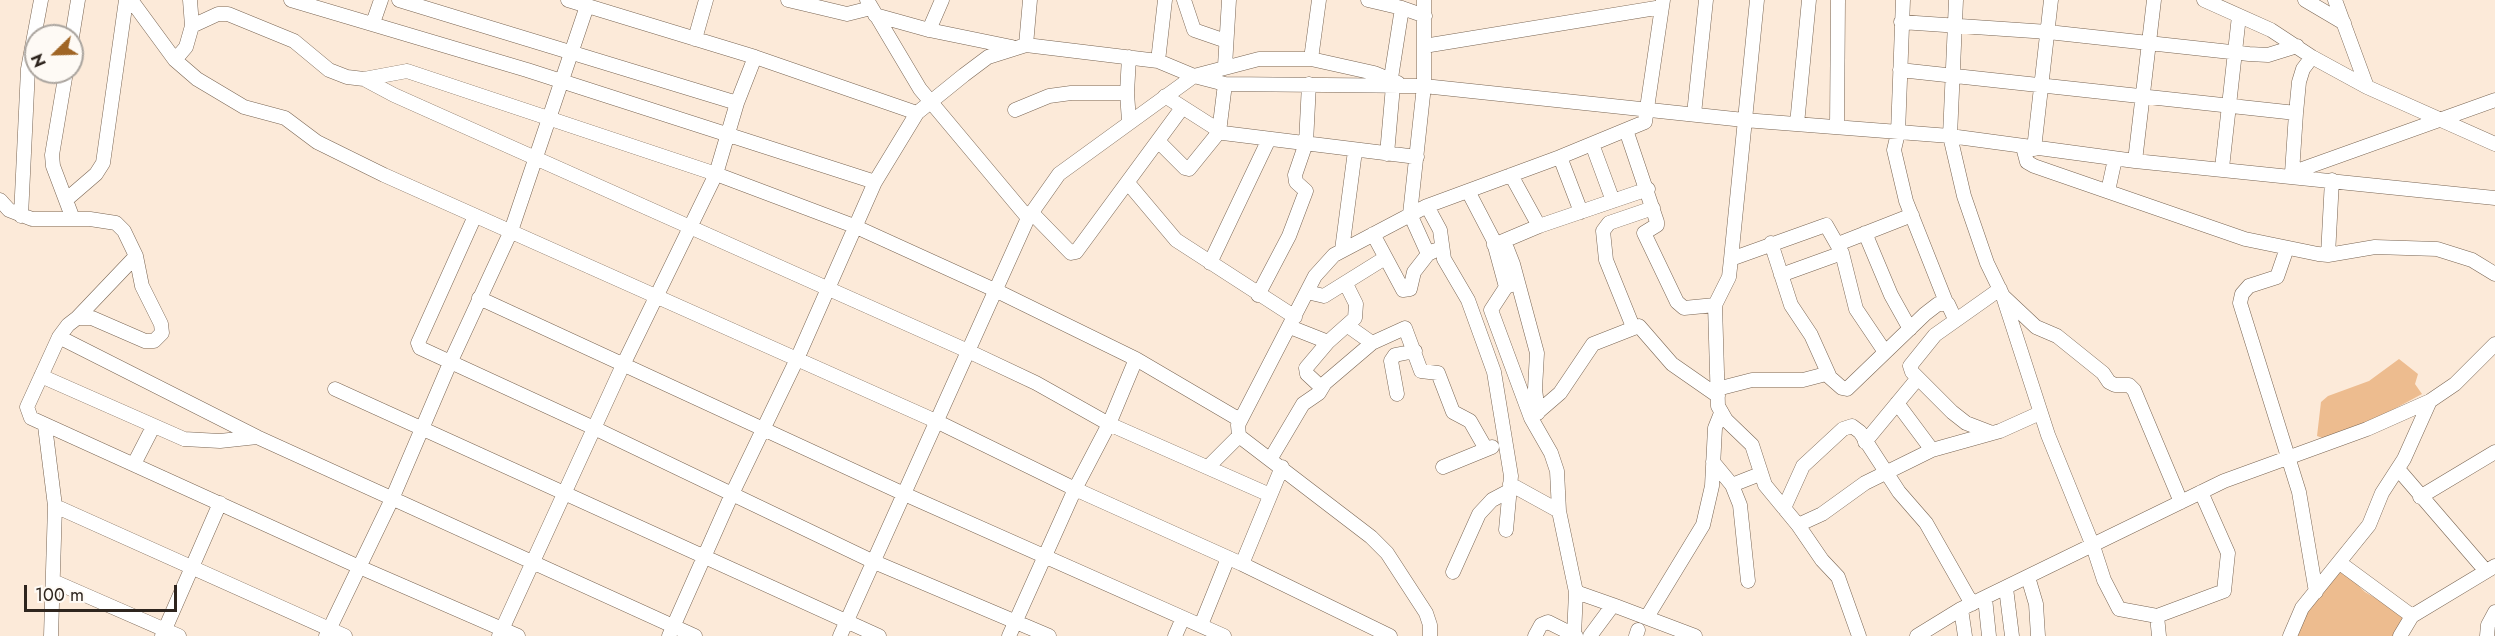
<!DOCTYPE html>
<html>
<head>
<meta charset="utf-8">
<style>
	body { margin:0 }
	#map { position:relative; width:2495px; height:636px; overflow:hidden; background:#fcead9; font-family:Jost,sans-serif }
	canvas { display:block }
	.north { position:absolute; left:24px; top:24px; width:60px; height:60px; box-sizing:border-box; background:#fefaf5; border:2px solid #aba59f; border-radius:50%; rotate:247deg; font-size:16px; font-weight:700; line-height:24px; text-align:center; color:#2e251e }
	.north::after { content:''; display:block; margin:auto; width:21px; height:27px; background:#a06525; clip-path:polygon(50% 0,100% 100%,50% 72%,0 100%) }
	.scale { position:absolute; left:24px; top:585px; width:153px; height:27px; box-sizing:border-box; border:3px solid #2e251e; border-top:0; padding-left:8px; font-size:18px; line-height:21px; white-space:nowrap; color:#2e251e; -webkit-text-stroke:4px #fefaf5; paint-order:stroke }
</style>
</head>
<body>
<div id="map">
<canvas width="2495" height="636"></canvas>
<div class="north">N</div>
<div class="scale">100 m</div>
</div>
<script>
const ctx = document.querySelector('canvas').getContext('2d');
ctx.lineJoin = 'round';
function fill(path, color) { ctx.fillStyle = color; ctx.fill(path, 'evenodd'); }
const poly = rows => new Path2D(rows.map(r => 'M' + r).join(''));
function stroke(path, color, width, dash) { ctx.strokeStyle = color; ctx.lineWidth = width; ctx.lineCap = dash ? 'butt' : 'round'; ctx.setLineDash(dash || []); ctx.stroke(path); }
fill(poly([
	[2399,359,2418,374,2415,384,2422,394,2368,423,2328,440,2317,436,2321,402,2328,396,2369,381],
	[2341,569,2365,592,2399,612,2405,621,2395,636,2292,636,2298,614]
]), '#edbc8f');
const minor = poly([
	[131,0,175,60,197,79,244,107,285,118,317,142,384,175,938,422,1075,489,1242,564,1390,636],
	[291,0,527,70,875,182],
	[399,0,737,103],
	[568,0,755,57,917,113],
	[788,0,847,14,871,8],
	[867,0,920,89,1028,218],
	[1184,0,1194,30,1226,41],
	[1368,0,1402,8,1425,16],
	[1424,0,1424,86,1410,214,1428,254],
	[1757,0,1731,259,1729,277,1715,305,1718,406,1726,420,1752,445,1765,485,1798,525,1822,560,1838,577,1859,636],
	[1903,0,1898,133,1894,150,1906,201,1946,302],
	[1956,0,1950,136,1964,196,1987,263,2003,296,2048,435,2093,546,2104,580,2119,609,2157,616,2224,591,2228,553,2201,492],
	[2204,0,2271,30,2312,57,2367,87,2495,144],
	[2305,0,2344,23],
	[2335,0,2367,87],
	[875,15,929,30,1012,47],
	[1901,22,2048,32,2249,54,2268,55,2297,46],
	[373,23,381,0],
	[192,26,218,14,228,14,294,41,329,70,347,77,364,79,407,71,716,174,854,226,997,291,1136,359,1240,420],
	[929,30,942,0],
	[72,37,78,0],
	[695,39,706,0],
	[1026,45,1030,0],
	[1424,46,1662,7],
	[1311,59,1319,0],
	[175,60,186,47,192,26,190,0],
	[1158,61,1165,0],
	[1225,66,1229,0],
	[1900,70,2296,113,2292,173],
	[66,72,52,155,53,166,73,219],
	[1391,78,1402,8],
	[364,79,394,95,968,351,1036,383,1109,424,1270,495],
	[1165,96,1223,133,1417,157],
	[1015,110,1049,96,1071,93,1127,93],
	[2296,113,2299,82,2303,69,2312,57],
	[1694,114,1706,0],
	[1129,121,1127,93,1129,57],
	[1797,124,1809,0],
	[1837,127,1838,0],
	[1626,130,1657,222,1657,225,1644,233,1677,302,1684,308,1715,305],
	[1158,141,1185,168,1189,169,1219,132,1225,84],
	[1592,144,1613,201],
	[2023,147,2027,162,2034,166,2245,239,2318,254,2328,255,2332,180],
	[2034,149,2051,0],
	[1387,154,1393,86],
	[1560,157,1581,212],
	[2135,161,2154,0],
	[2222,168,2239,16],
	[2291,173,2495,100],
	[1511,175,1539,226],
	[1128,183,1176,240,1295,317],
	[1468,191,1493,239,1506,287],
	[2108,191,2115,159],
	[67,199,96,174,103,163,126,0],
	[0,200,9,210,32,219,90,219,116,223,124,231,136,256,142,286,161,324,162,333,154,341,145,341,92,318,77,318,68,325,59,337,27,407,31,418,357,566,518,636],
	[1427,206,1440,230,1444,259,1468,300,1494,372,1511,476,1506,530],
	[1032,213,1071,253,1076,252,1182,108],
	[21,216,28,69,41,0],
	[475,216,418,343,420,348,594,428,872,561,1049,636],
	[1865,233,1891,295,1910,329],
	[1373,234,1403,290,1410,289,1414,272,1428,254,1436,250],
	[1504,241,1513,264,1537,353,1535,389,1538,413],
	[1771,243,1791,305,1811,335,1829,375],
	[1838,244,1912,215],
	[1494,245,1539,226,1648,189],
	[2287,248,2277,277,2249,286,2242,294,2240,303,2299,492,2316,592],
	[1342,250,1355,151],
	[2328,255,2375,247,2437,249,2472,260,2495,274],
	[1731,259,1826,225,1842,253,1856,309,1885,352],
	[1210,263,1269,139],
	[1781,275,1842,253],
	[1517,283,1506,287,1491,310,1531,418,1551,453,1557,471,1559,511,1576,592,1574,635],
	[1307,292,1324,296,1385,258],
	[1258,295,1289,236,1306,191,1296,182,1295,175,1306,143,1309,84],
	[2003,296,2036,327,2057,336,2103,373,2109,382,2115,385,2129,385,2134,390,2181,502],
	[479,298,902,493,1224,636],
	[77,318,136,256],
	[1348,326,1372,343],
	[1290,327,1328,342],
	[1633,327,1606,260,1603,231,1609,223,1653,208],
	[59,337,257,437,695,636],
	[41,376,184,439,220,441,257,437],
	[1322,388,1307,374,1306,368,1328,342,1355,318,1356,304,1346,284],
	[335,389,879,636],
	[1717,389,1752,380,1803,380,1826,374,1842,388,1847,389,1925,314,1938,304,1948,304,1955,319],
	[1397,394,1391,361,1395,355,1415,351],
	[1897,403,1932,450],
	[1531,418,1560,393,1593,344,1639,326,1672,364,1718,396],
	[45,426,55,506,51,636],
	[1992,433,1966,423,1952,412,1912,372,1910,366,1935,335,2000,289],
	[1865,442,1918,378],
	[1271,458,1303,404,1319,393,1325,383,1372,343,1405,328,1421,371,1438,373,1453,412,1470,421,1486,449],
	[1713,462,1732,485,1740,505,1748,581],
	[134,464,153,427],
	[1208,467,1239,436],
	[1443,467,1492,447],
	[2398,469,2485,570],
	[1510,484,1559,511],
	[1732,485,1760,474],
	[2420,497,2495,452],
	[55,506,345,636],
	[1784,508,1803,466,1843,429,1852,426,1860,432,1899,492,1926,523,1972,604],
	[1798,525,1822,514,1865,483,1932,450,2000,431,2040,413],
	[2340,563,2412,616,2400,636],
	[1242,564,1282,467],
	[1453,572,1479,514,1492,500,1509,491],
	[2028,577,2036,604,2038,636],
	[53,581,179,636],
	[2006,588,2012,636],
	[1576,592,1613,605],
	[1985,598,1989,636],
	[1961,609,1965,636],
	[2157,616,2159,636],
	[2412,616,2495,566],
	[1647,617,1703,525,1712,486,1715,428,1721,413],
	[1201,625,1228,558],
	[162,636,220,503],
	[326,636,392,499,450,363,511,231,587,6],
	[499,636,623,365,716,174,737,103,755,57],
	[669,636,732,494,797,359,875,182,917,113,964,75,988,57,1026,45,1158,61,1194,76,1259,59,1311,59,1374,73,1398,83],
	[840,636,1028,218,1059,174,1194,76,1225,84,1424,86,1744,120,1950,136,2135,161,2495,198],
	[1009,636,1075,489,1109,424,1136,359],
	[1175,636,1183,618],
	[1430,636,1430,625,1426,613,1387,553,1371,537,1239,436,1238,425,1315,276,1334,255,1427,206,1560,157,1645,122,1663,0],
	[1535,636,1541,625,1548,622,1576,636],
	[1590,636,1613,605,1695,636],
	[1636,636,1638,630],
	[1917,636,1961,609,2224,481,2367,429,2430,401,2455,384,2495,344],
	[2290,636,2302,608,2369,525,2382,493,2404,459,2430,401],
	[2487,636,2488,625,2495,612]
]);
stroke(minor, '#796553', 15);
stroke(minor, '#fff', 14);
</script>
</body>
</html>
